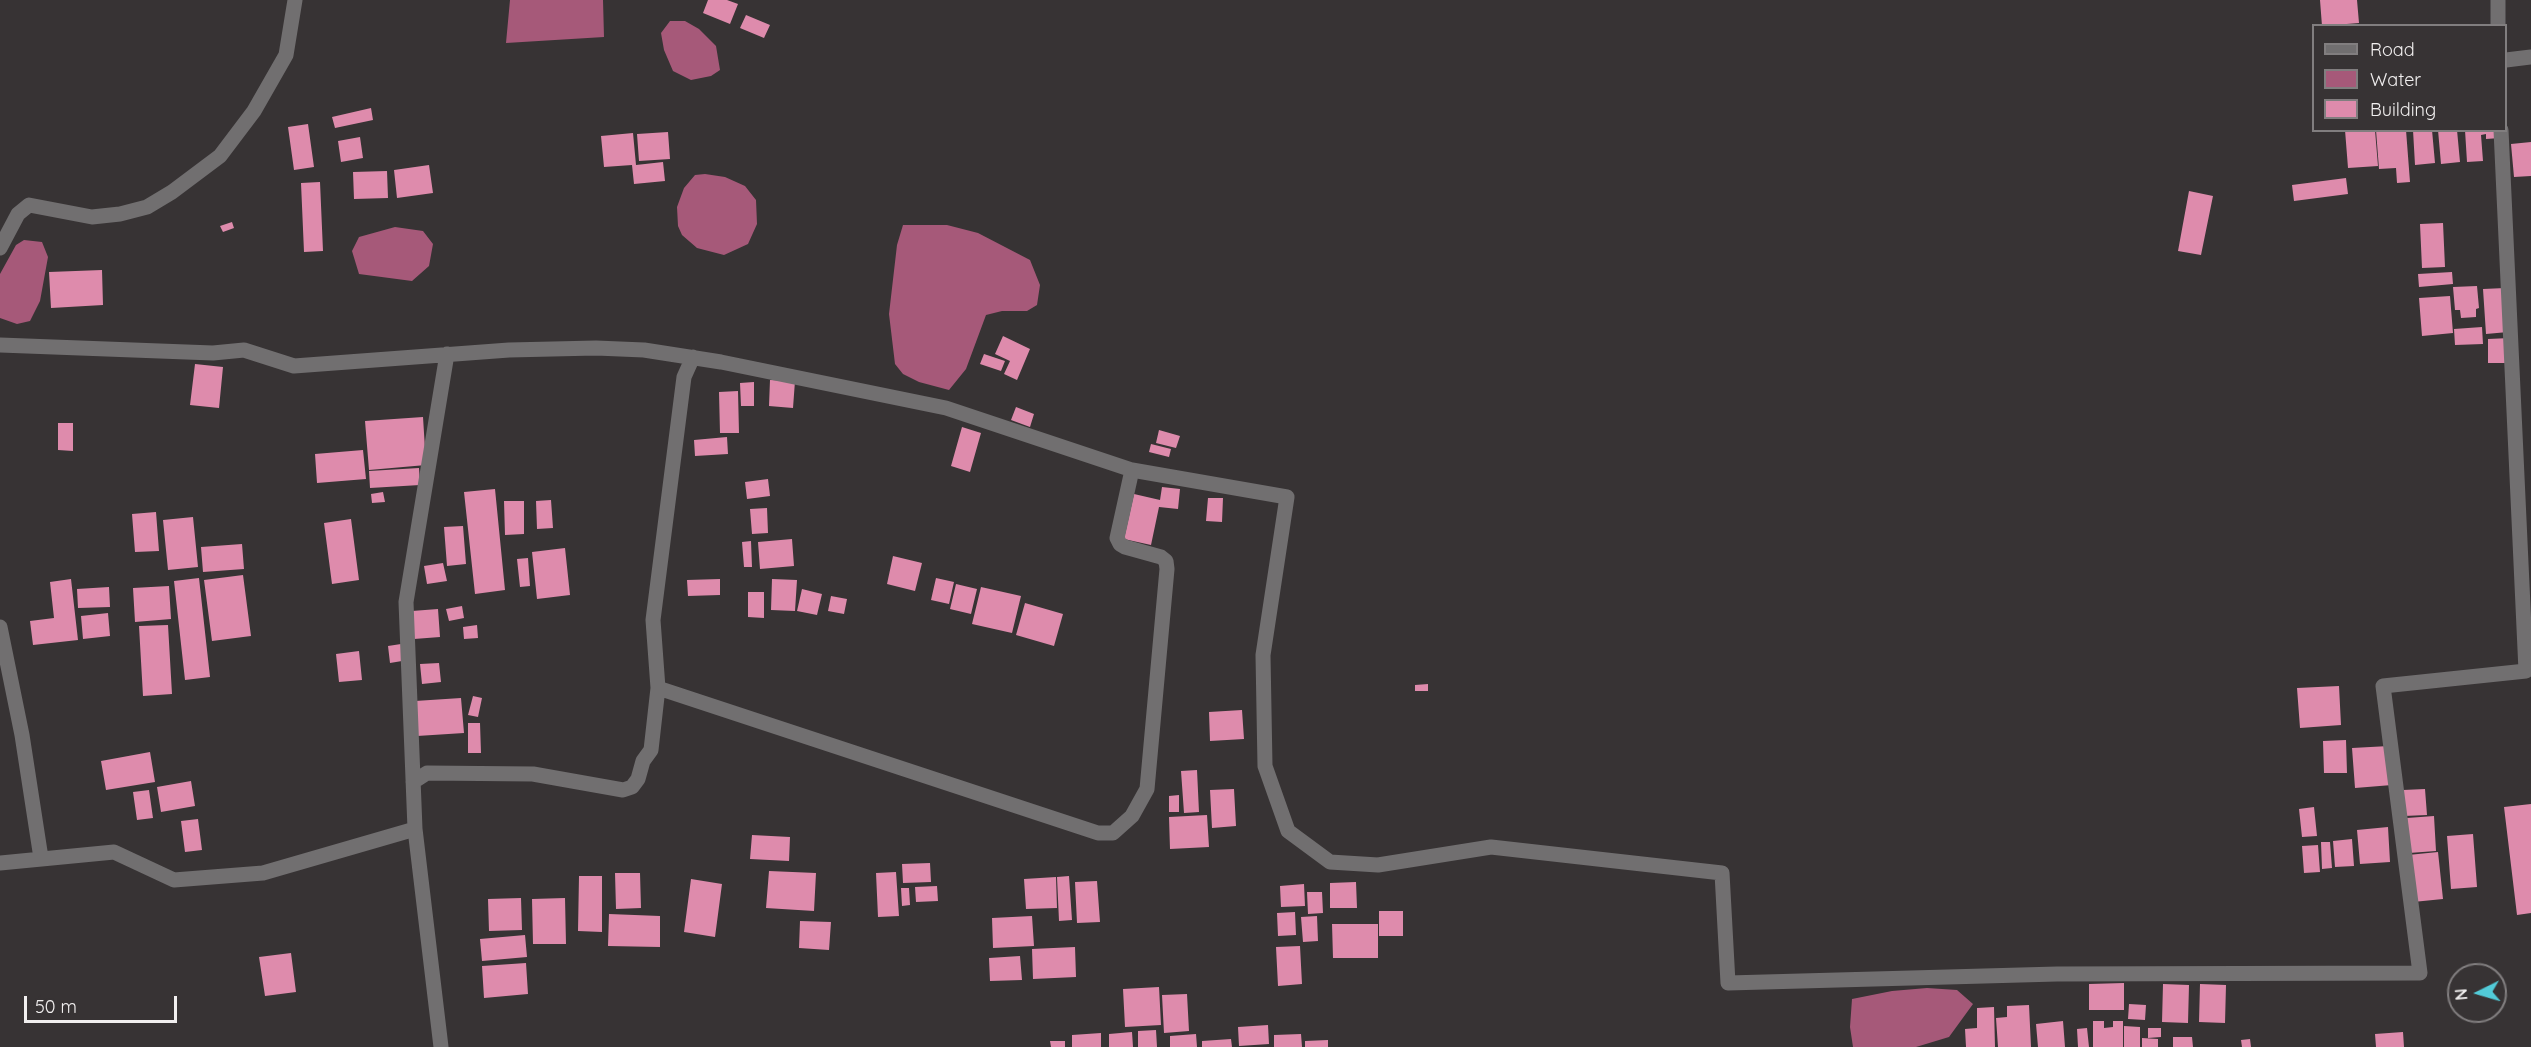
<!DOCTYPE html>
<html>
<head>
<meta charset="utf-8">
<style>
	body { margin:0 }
	#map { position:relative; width:2531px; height:1047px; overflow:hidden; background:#373334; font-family:Quicksand,sans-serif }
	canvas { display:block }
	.legend { position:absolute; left:2312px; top:24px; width:195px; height:108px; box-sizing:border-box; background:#373334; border:2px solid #817e7f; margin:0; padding:8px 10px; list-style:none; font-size:18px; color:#f1efef }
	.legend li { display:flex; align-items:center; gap:12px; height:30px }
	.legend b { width:30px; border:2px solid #817e7f }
	.north { position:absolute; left:2447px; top:963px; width:60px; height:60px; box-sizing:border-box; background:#373334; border:2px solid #817e7f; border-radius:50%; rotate:265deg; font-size:16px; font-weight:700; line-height:24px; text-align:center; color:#f1efef }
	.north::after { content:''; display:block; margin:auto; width:21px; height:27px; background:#52cbd8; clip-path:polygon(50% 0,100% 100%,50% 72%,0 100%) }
	.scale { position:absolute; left:24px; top:996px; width:153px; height:27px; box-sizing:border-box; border:3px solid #f1efef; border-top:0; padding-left:8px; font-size:18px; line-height:21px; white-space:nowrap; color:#f1efef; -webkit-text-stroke:4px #373334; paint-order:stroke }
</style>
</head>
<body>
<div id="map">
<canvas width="2531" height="1047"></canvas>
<ul class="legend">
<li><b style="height:8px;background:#716f70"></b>Road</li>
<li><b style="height:16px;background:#a65979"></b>Water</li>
<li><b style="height:16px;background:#de8bac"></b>Building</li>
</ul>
<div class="north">N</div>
<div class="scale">50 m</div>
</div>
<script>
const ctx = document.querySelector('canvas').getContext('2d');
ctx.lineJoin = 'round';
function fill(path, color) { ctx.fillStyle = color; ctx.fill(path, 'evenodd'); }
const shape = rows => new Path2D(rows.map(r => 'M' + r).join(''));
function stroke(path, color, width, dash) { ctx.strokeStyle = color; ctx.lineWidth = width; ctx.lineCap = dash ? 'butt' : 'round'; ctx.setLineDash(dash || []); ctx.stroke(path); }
fill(shape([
	[510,0,603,0,604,37,506,43],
	[670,21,685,21,699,29,716,46,720,70,711,76,691,80,673,71,664,50,661,33],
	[705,174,725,177,745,186,756,200,757,224,748,244,724,255,697,248,682,235,678,226,677,207,684,188,695,175],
	[903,225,947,225,978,233,1030,260,1040,285,1037,305,1027,311,1002,311,986,315,966,369,949,390,919,382,903,374,895,364,889,314,897,245],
	[395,227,423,231,433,244,429,266,412,281,359,274,352,251,359,237],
	[24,240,42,242,48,257,40,301,30,321,17,324,0,318,0,274,16,245],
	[1927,988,1957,990,1973,1004,1949,1037,1916,1047,1853,1047,1850,1027,1852,999,1892,991]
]), '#a65979');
fill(shape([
	[708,0,727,0,738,4,730,24,703,13],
	[2320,0,2357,0,2359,23,2322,26],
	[746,15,770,25,764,38,740,28],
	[371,108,373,120,335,128,332,117],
	[308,124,314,167,294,170,288,127],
	[2345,130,2375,130,2378,166,2348,168],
	[2376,130,2406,130,2410,182,2397,183,2396,168,2379,169],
	[2413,130,2432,130,2435,163,2415,165],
	[2438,130,2457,130,2460,162,2441,164],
	[2465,130,2499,130,2500,138,2486,139,2486,134,2481,135,2483,161,2467,162],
	[668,132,670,159,639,161,637,134],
	[633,133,636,165,663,162,665,181,634,184,632,165,604,167,601,136],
	[360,137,363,158,341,162,338,141],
	[2531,142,2531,176,2514,177,2511,144],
	[429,165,433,193,397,198,394,170],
	[387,171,388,198,354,199,353,172],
	[2346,178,2348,194,2294,201,2292,185],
	[320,182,323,251,304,252,301,183],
	[2189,191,2213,196,2201,255,2178,251],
	[232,222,234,228,223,232,220,226],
	[2443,223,2445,267,2422,268,2420,224],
	[102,270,103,305,51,308,49,272],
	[2452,272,2453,284,2419,287,2418,274],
	[2477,286,2479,308,2476,309,2476,317,2461,318,2460,310,2455,310,2453,287],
	[2505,288,2508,332,2486,334,2483,289],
	[2450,296,2453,333,2422,336,2419,298],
	[2482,327,2483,344,2455,345,2454,329],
	[1003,336,1030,349,1017,380,1004,374,1010,361,995,354],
	[2510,338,2511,363,2488,363,2488,339],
	[984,354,1005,361,1001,371,980,364],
	[195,364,223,367,219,408,190,405],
	[770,380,795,381,793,408,769,406],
	[754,382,754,406,741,406,740,383],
	[738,391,739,433,720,433,719,392],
	[1016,407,1034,414,1030,427,1011,420],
	[423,417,426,465,369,470,365,421],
	[58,423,73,423,73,451,58,450],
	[962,427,981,433,970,472,951,466],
	[1159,430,1180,436,1176,448,1156,443],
	[727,437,728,454,695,456,694,440],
	[1151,444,1171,449,1169,457,1149,452],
	[363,450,366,479,317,483,315,454],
	[419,468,420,485,370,488,369,471],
	[768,479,770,496,747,499,745,482],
	[1162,487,1180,489,1178,509,1159,507,1151,545,1124,539,1134,494,1160,500],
	[495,489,505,590,475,594,464,492],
	[383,492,385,502,372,503,371,494],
	[1208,498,1223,498,1222,522,1206,521],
	[551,500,553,528,537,529,536,501],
	[504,501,524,501,524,534,505,535],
	[767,508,768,533,752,534,750,509],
	[156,512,159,551,135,552,132,514],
	[193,517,198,567,168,570,163,520],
	[351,519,359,580,332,584,324,523],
	[463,526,466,564,447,566,444,527],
	[792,539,794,566,760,569,758,542],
	[751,541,752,567,744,567,742,542],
	[242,544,244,569,203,572,201,547],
	[565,548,570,595,537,599,532,552],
	[893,556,922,563,915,591,887,584],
	[528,558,530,586,520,587,517,559],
	[443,563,447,581,427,584,424,566],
	[243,575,251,636,212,641,204,580],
	[199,578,210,677,185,680,174,581],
	[936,578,954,582,949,604,931,600],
	[71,579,78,640,33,645,30,621,54,618,50,582],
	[720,579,720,595,688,596,687,580],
	[772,579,797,580,795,611,771,610],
	[956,584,977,589,971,614,950,609],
	[169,586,171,619,135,622,133,588],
	[109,587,110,607,78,608,77,589],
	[981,587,1021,596,1012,633,972,624],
	[802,589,822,594,817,615,797,611],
	[748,592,764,592,764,618,748,617],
	[831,596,847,599,844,614,828,611],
	[1025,603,1063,614,1054,646,1016,635],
	[462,606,464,618,449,621,446,609],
	[438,609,440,637,414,639,412,611],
	[108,613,110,636,83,639,81,616],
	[168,625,172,694,143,696,139,626],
	[477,625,478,638,464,639,463,627],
	[401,644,402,661,390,663,388,646],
	[359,651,362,680,339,682,336,654],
	[439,663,441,682,422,684,420,664],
	[1428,684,1428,691,1415,691,1415,685],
	[2339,686,2341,725,2300,728,2297,688],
	[473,696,482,698,478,717,468,715],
	[461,698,464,733,417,736,415,701],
	[1242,710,1244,739,1210,741,1209,712],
	[468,723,480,723,481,753,468,753],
	[2346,740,2347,773,2324,773,2323,741],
	[2389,746,2392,785,2355,788,2352,748],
	[150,752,155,782,106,790,101,761],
	[1197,770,1199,812,1184,813,1181,771],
	[191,781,195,806,161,812,157,787],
	[1234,789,1236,826,1212,828,1210,790],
	[2425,789,2427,815,2404,816,2403,790],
	[149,790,153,818,137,820,133,792],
	[1179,795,1179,812,1169,812,1169,796],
	[2531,804,2531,913,2517,915,2504,807],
	[2314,807,2317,836,2302,837,2299,809],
	[1207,815,1209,847,1170,849,1169,817],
	[2434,816,2436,851,2409,853,2407,818],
	[198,819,202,850,185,852,181,821],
	[2388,827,2390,862,2360,864,2357,830],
	[2473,834,2477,887,2451,889,2447,836],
	[752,835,790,837,789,861,750,859],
	[2352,839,2354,866,2335,867,2333,841],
	[2321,842,2330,842,2332,868,2322,869],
	[2318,845,2320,872,2304,873,2302,846],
	[2438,852,2443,899,2413,902,2408,855],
	[930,863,931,882,903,883,902,864],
	[769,871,816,873,814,911,766,908],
	[896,872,899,916,878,917,876,873],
	[615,873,640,873,641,908,616,909],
	[579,876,602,876,602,932,578,931],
	[1069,876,1072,920,1059,921,1057,877],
	[1056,877,1057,908,1026,909,1024,879],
	[691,879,722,884,715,937,684,932],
	[1097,881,1100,922,1077,923,1075,882],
	[1356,882,1357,908,1330,908,1330,883],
	[1304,884,1305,906,1281,907,1280,886],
	[937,886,938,901,916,902,915,887],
	[901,888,909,888,910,905,902,906],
	[1307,892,1322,892,1323,913,1308,914],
	[521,898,522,930,489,931,488,899],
	[565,898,566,944,533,944,532,899],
	[1379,911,1403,911,1403,936,1379,936],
	[1295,912,1296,935,1278,936,1277,913],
	[609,914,660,916,660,947,608,946],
	[1032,916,1034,946,993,948,992,918],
	[1317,916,1318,941,1303,942,1301,917],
	[800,921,831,922,829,950,799,948],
	[1332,924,1378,924,1378,958,1333,958],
	[525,935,527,957,482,961,480,939],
	[1300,946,1302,984,1278,986,1276,947],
	[1075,947,1076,977,1033,979,1032,949],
	[291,953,296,992,265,996,259,957],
	[1020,956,1022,980,990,981,989,958],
	[526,963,528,994,484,998,482,966],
	[2124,983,2124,1010,2089,1010,2089,984],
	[2163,984,2189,985,2188,1023,2162,1022],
	[2200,984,2226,985,2225,1023,2199,1022],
	[1159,987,1161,1025,1125,1027,1123,989],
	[1187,994,1189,1031,1164,1033,1162,995],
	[2129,1004,2146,1005,2145,1020,2128,1019],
	[2029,1005,2031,1047,1998,1047,1996,1018,2007,1017,2007,1006],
	[1994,1007,1995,1047,1966,1047,1965,1029,1977,1028,1977,1008],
	[2063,1021,2065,1047,2038,1047,2036,1024],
	[2093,1021,2104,1021,2104,1028,2113,1027,2113,1021,2123,1021,2123,1047,2093,1047],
	[1268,1025,1269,1044,1239,1046,1238,1027],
	[2124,1026,2140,1027,2140,1047,2124,1047],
	[2087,1028,2089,1047,2078,1047,2077,1029],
	[2148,1028,2161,1028,2161,1037,2148,1038],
	[1156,1030,1157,1047,1138,1047,1138,1031],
	[1132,1032,1133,1047,1109,1047,1109,1034],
	[2403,1032,2404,1047,2376,1047,2375,1034],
	[1101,1033,1101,1047,1072,1047,1072,1035],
	[1196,1034,1197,1047,1170,1047,1170,1036],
	[1301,1034,1302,1047,1274,1047,1274,1035],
	[2173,1037,2192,1037,2193,1047,2173,1047],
	[2142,1038,2158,1039,2158,1047,2142,1047],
	[1231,1039,1232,1047,1202,1047,1202,1041],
	[2250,1039,2251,1047,2242,1047,2241,1040],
	[1328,1040,1328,1047,1305,1047,1305,1041],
	[1050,1041,1065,1041,1065,1047,1051,1047]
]), '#de8bac');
stroke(shape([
	[2498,26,2498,0],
	[2506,60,2531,57],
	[0,248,18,214,29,205,92,217,120,214,147,207,172,192,220,156,254,111,286,55,295,0],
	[0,345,213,353,244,350,294,366,509,350,596,348,644,350,721,362,946,408,1132,470,1287,497,1263,655,1265,766,1288,831,1330,862,1378,865,1491,847,1722,873,1728,983,2057,974,2420,973,2383,686,2526,671,2501,130],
	[0,627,22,735,41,858],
	[658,688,1098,833,1113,833,1132,816,1147,789,1167,569,1166,561,1161,557,1125,547,1120,544,1117,538,1132,470],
	[413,782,427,773,533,774,623,790,632,787,638,779,643,761,651,750,658,688,653,620,684,377,693,357],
	[0,863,114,852,174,880,263,873,415,829],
	[441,1047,415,829,406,602,447,354]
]), '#716f70', 15);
</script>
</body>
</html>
